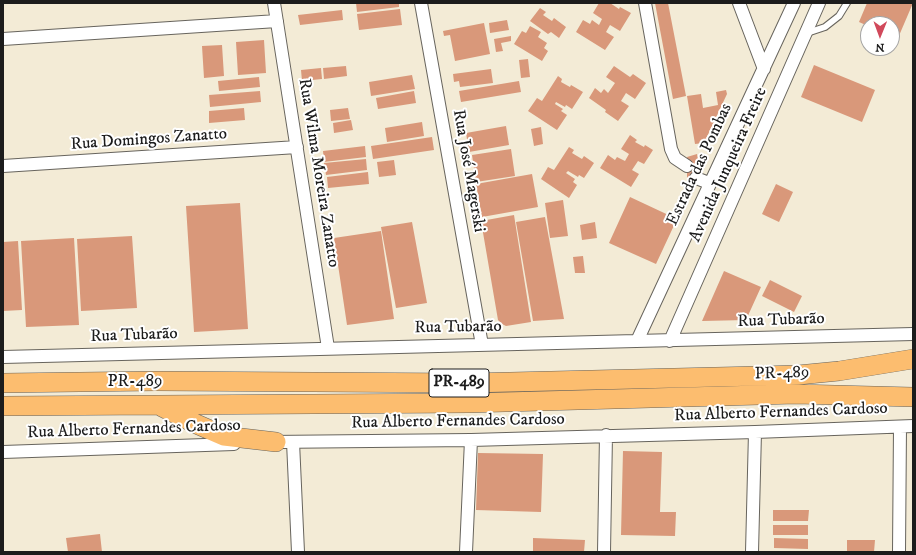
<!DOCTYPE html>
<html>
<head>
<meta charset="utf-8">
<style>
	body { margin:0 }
	#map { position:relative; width:916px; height:555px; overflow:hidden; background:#f3ebd6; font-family:"IM FELL DW Pica",serif }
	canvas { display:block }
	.frame { position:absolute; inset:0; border:4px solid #1c1c1c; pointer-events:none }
	.north { position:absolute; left:860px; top:16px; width:40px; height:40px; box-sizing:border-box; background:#fff; border:1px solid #a4a4a4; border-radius:50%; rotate:181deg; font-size:11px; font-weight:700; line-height:16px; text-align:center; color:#1c1c1c }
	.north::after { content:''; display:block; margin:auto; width:14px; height:18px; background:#d1495b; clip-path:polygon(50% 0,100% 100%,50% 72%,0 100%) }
</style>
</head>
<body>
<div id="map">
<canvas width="916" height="555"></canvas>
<div class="frame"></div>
<div class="north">N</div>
</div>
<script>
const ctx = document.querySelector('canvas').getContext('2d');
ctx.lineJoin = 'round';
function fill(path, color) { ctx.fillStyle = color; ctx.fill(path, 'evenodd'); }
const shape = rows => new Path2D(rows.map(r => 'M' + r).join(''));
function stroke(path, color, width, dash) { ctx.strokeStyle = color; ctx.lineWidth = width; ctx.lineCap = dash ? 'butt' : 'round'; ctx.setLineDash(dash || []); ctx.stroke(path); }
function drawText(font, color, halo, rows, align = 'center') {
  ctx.font = font + ' "IM FELL DW Pica",serif'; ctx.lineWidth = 4; ctx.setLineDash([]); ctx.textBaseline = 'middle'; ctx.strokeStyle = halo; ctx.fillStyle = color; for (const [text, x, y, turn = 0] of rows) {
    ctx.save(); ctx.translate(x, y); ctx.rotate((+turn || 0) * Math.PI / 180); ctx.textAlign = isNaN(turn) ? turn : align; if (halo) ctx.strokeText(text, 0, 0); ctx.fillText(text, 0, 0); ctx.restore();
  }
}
fill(shape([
	[356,3,399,3,399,7,357,12],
	[599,3,610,3,619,9,620,7,631,13,620,31,610,25,606,32,614,37,605,50,576,32,583,20,590,24,592,20,599,25,602,19,593,13],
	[655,3,668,3,686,96,673,99],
	[867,3,913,3,898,38,892,36,892,24,868,24,868,26,859,22],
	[540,8,546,12,543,15,552,21,554,18,566,27,559,38,551,32,548,34,530,21],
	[400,9,402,25,359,30,357,14],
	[342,10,343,20,300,25,298,15],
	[507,20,509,30,490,33,489,23],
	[484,23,490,54,455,61,450,35,444,36,443,31],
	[530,26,541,32,538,37,547,43,544,48,548,51,542,61,514,44,522,31,526,33],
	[511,36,511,41,501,43,503,51,496,52,494,39],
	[264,40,266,73,238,75,236,42],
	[222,45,224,76,204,78,202,46],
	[528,59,530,77,521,78,519,60],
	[814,65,875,90,862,122,801,97],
	[346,66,347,76,324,79,323,68],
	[614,66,630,77,633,74,646,83,635,99,626,93,621,101,629,106,618,121,605,112,606,110,589,98,595,88,601,93,604,89,608,93,615,83,606,77],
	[321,68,322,79,302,81,301,70],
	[491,69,493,83,460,87,459,81,454,82,453,74],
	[412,75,415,89,371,96,369,82],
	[558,76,562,79,561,82,570,87,571,85,583,92,572,109,566,105,565,107,556,102,555,104,563,109,561,111,567,115,557,130,528,111,537,98,542,101],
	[259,77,260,87,219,91,218,81],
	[519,81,521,92,461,102,459,91],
	[726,90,727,94,704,143,695,144,687,96,701,94,703,108,718,105,716,92],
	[260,91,261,102,210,107,209,95],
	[414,91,416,103,378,109,376,98],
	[244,108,245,120,209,123,209,111],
	[348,108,350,119,331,121,330,110],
	[351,120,353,130,334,133,333,123],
	[422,122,424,136,387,142,385,128],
	[506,126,509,145,469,152,466,133],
	[541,127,543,144,534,146,531,129],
	[630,135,637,140,635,142,644,147,645,145,653,150,644,164,638,161,632,170,639,174,631,187,600,168,608,155,615,160,617,157,625,161,629,154,621,149],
	[432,137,434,150,373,159,371,146],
	[365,146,366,157,324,162,323,151],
	[569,147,574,150,572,153,582,159,584,156,594,163,584,178,579,175,578,177,568,171,566,173,575,179,573,182,577,185,569,198,541,179,548,167,554,170],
	[511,149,515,176,476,182,472,155],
	[697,154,700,170,693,184,687,181,687,166,691,173,687,157],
	[366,159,367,170,326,175,324,163],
	[394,160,396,175,379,177,377,162],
	[368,172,369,184,328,188,327,177],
	[532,174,538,207,482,217,476,184],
	[776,184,793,192,779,222,762,214],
	[630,197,677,219,656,264,609,243],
	[563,200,568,236,550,238,545,203],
	[478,202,480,217,473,218,471,204],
	[240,203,248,329,194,332,186,206],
	[514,215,531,322,506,326,502,324,498,320,481,221],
	[545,217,564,319,533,321,516,222],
	[412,222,427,303,396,308,381,227],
	[595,222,597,238,582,240,580,225],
	[381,231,394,319,347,325,334,238],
	[132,236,137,308,81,311,77,239],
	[74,238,79,325,26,327,21,241],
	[18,241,22,310,3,311,3,242],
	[583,256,585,273,575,273,573,257],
	[724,271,761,287,746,320,702,321],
	[770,280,802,296,794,312,762,296],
	[623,451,662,452,660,512,676,512,675,536,621,535],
	[478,453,543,454,541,512,476,510],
	[773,510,809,510,808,521,773,521],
	[773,525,808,525,808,535,773,535],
	[100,534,102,552,68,552,66,538],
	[533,538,585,540,584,552,533,552],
	[774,538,808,539,808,549,774,548],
	[847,540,875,540,874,552,847,552]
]), '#d9987a');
const lane = shape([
	[807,33,825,27,839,16,847,3]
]);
const street = shape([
	[274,3,328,348],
	[421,3,482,345],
	[645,3,671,149,675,158,687,166],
	[739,3,764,69],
	[3,39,277,21],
	[3,166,297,147],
	[696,178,709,183],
	[637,341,794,3],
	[670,341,819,3],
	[3,357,913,334],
	[270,442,471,440,755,432,913,426],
	[293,442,298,552],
	[3,452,234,444],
	[466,552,471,440],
	[604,552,606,435],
	[752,552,755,432],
	[899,552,900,427]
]);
const primary = shape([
	[3,383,156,381,469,383,798,375,839,371,913,359],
	[3,406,469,403,796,394,913,397],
	[162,407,194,423,224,436,276,442]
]);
stroke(lane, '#67645d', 8);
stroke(street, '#67645d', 14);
stroke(primary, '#67645d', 20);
stroke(lane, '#fff', 6);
stroke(street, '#fff', 12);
stroke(primary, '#fcbd6f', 19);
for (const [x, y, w] of [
	[459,383,60]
]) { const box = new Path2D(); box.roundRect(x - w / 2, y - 14, w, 28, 3); ctx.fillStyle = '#fff'; ctx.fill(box); stroke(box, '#1c1c1c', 1); }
drawText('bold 16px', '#1c1c1c', null, [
	["PR-489",459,383]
]);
drawText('17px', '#1c1c1c', '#fff', [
	["Rua Domingos Zanatto",149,140,-4],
	["Estrada das Pombas",700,165,-65],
	["Avenida Junqueira Freire",729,165,-66],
	["Rua José Magerski",468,171,80],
	["Rua Wilma Moreira Zanatto",318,173,81],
	["Rua Tubarão",781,321,-2],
	["Rua Tubarão",458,328,-1],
	["Rua Tubarão",134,336,-2],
	["PR-489",782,374,-2],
	["PR-489",135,382],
	["Rua Alberto Fernandes Cardoso",781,413,-2],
	["Rua Alberto Fernandes Cardoso",458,422,-1],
	["Rua Alberto Fernandes Cardoso",134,430,-2]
]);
</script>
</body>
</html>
